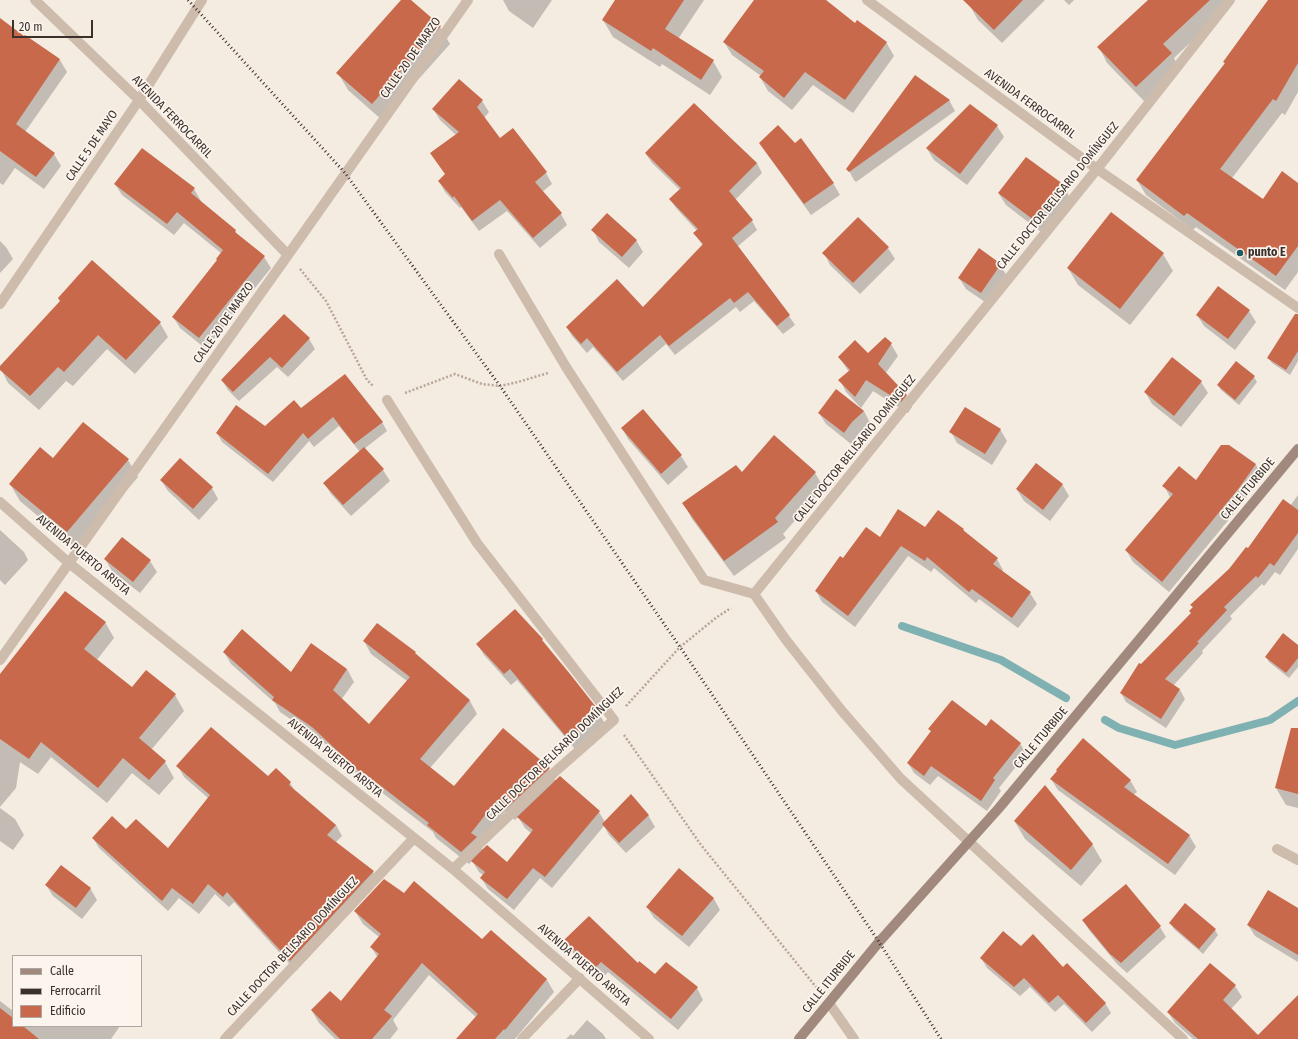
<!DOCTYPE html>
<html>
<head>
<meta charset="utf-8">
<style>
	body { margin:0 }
	#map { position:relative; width:1298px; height:1039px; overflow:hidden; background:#f4ebe1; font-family:"Fira Sans Condensed",sans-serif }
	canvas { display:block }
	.legend { position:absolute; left:12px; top:955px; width:130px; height:72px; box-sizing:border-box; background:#fbf5ee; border:1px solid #aea6a0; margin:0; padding:5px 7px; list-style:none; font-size:12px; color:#3b302b }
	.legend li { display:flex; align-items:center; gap:8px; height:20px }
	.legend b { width:20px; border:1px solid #aea6a0 }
	.scale { position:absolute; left:12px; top:20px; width:81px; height:18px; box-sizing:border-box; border:2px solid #3b302b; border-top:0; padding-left:5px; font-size:12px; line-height:14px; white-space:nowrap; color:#3b302b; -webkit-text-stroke:3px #fbf5ee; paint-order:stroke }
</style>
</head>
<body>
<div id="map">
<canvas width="1298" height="1039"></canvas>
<ul class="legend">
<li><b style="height:5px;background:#a18a7d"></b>Calle</li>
<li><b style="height:5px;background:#3b302b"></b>Ferrocarril</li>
<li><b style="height:11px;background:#c8694b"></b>Edificio</li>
</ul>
<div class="scale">20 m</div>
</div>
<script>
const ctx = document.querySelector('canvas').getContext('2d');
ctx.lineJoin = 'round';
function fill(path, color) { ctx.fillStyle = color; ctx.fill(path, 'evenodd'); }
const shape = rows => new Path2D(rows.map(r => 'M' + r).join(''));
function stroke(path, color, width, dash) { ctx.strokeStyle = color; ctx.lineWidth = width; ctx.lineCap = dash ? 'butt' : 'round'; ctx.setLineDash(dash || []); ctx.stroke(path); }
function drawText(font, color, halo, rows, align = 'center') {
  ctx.font = font + ' "Fira Sans Condensed",sans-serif'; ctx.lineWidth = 3.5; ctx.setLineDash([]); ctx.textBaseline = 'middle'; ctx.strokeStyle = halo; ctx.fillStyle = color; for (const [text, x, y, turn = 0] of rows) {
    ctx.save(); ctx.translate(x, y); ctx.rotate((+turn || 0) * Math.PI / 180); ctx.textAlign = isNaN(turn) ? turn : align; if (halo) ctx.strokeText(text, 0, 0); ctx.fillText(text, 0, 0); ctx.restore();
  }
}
fill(shape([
	[402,0,409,0,440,27,450,44,382,120,348,90,338,73],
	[503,0,552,0,533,28,509,11],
	[617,0,704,0,678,39,713,61,722,77,710,95,662,64,660,67,613,37,603,20],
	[756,0,825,0,855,24,886,42,894,56,853,113,813,85,792,110,768,91,760,77,761,76,732,55,724,42],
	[975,0,1045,0,1002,43,978,20,970,6],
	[1064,0,1074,0,1069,5],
	[1149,0,1235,0,1174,58,1180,69,1145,102,1107,63,1099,47],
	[1270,0,1298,0,1298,92,1285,115,1282,113,1232,178,1263,200,1298,184,1298,272,1285,290,1196,227,1193,230,1146,195,1137,180,1225,64,1224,62],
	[0,19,24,38,25,36,60,60,67,72,25,132,54,154,61,166,44,189,15,168,3,185,0,183],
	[459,81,482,101,489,112,484,118,500,139,513,130,546,173,552,184,542,192,561,214,567,225,540,248,507,211,479,231,461,207,460,208,445,192,439,181,446,175,431,153,456,135,440,120,433,109],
	[949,100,955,111,856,182,854,180,848,169],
	[694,104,757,163,762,173,735,200,752,221,757,230,737,247,789,316,795,325,783,334,754,301,740,312,736,307,675,355,666,344,623,381,593,347,587,353,572,336,567,327,643,308,703,246,694,233,697,231,676,208,670,199,680,190,652,163,646,154],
	[997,126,1004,137,967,185,934,160,927,149],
	[760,143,833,183,840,195,811,215,767,154],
	[142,149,194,189,201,201,200,202,235,231,238,236,264,257,271,268,206,349,180,328,173,317,218,260,221,253,184,223,174,235,122,195,115,184],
	[1062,184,1069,196,1041,232,1006,205,999,194],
	[593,230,636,240,643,252,629,268,599,242],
	[0,241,6,247,13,259,0,273],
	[888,248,895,259,860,294,830,265,824,253],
	[1163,254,1173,271,1130,325,1078,285,1068,268],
	[1000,265,1007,276,988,304,966,289,959,278],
	[61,302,160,323,168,337,135,374,107,349,73,386,66,381,39,410,8,383,0,367],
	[1249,311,1256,322,1235,350,1204,326,1197,315],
	[284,315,309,339,315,349,288,377,277,367,239,401,228,390,222,380],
	[1298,337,1298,361,1290,375,1272,363,1268,358],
	[885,339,891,344,898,356,885,374,906,395,912,407,908,413,873,391,861,408,846,392,840,380,849,372,839,357,868,355],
	[1254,377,1257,382,1239,405,1221,390,1218,385],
	[1201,382,1208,393,1181,427,1152,404,1145,392],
	[837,390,864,411,870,423,859,433,851,444,826,424,819,413],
	[300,409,382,422,387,431,364,449,383,470,390,481,351,516,331,494,324,483,360,452,339,426,314,447,309,441,273,482,222,442,217,433,265,427],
	[643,410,681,456,688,467,668,485,628,439,622,428],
	[1000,429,1007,441,992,465,957,443,951,432],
	[1229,446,1256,465,1262,476,1245,500,1169,592,1133,562,1126,550,1170,497,1164,486,1196,481],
	[53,459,128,460,138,477,77,549,20,501,10,484],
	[815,473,824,488,783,534,786,538,734,576,692,519,684,504,742,474],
	[161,480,212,488,218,499,199,520,168,491],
	[1062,484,1069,496,1050,521,1024,501,1017,490],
	[1298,495,1298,549,1280,575,1275,572,1264,586,1262,584,1230,616,1232,619,1202,651,1203,653,1173,686,1180,690,1185,699,1166,728,1126,702,1121,693,1142,666,1192,613,1193,609,1192,605,1229,569,1290,506],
	[925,528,963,530,965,532,997,559,1003,570,1002,571,1030,593,1037,604,1018,628,979,599,976,603,934,568,931,572,908,556,855,627,822,602,816,591,843,560,880,539],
	[0,530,24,552,28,560,5,585,0,580],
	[105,559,150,561,157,572,140,593,112,571],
	[515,610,542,640,547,649,599,713,605,724,575,749,517,680,511,685,484,655,477,644],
	[105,622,114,638,96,661,132,688,175,695,184,711,151,750,165,762,174,778,159,795,132,773,107,803,51,757,38,774,20,762,16,788,0,807,0,676],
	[377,624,415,653,417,657,470,701,477,714,430,768,454,787,549,769,556,781,599,812,605,822,648,815,655,827,626,853,609,835,604,826,552,888,540,878,514,910,488,889,481,878,483,875,479,872,472,861,469,864,436,838,433,832,371,784,370,786,320,739,280,712,275,703,231,664,224,652,291,674,347,669,354,682,341,700,369,726,407,681,371,654,364,641],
	[505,812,515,820,518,817,525,828,532,834,507,863,483,850,479,843],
	[1298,646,1298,667,1289,678,1269,662,1266,657],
	[986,727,1020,743,1026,754,999,788,1001,791,987,811,938,776,930,785,914,773,908,763,932,732,930,729],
	[1298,763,1298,808,1286,805,1276,788],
	[178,766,268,778,276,769,290,783,295,791,336,825,342,836,335,843,373,872,379,882,296,971,234,902,229,907,215,894,199,914,179,898,168,911,99,848,93,838,126,831,168,850,208,798,184,777],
	[1051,779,1130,780,1137,792,1133,795,1189,835,1196,847,1175,875,1058,790],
	[0,808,15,819,24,835,13,850,0,841],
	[1015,822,1092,844,1102,861,1081,886,1025,839],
	[679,870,714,899,720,910,689,947,654,918,647,907],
	[46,885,90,888,97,900,82,919,53,896],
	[1126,885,1160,927,1166,937,1127,973,1117,964,1089,930,1083,920],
	[404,895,482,941,491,931,547,980,554,992,515,1039,463,1039,477,1018,429,975,393,1020,398,1029,390,1039,335,1039,319,1023,312,1011,341,1003,378,958,371,947,379,937,363,924,355,911],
	[1298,909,1298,962,1255,936,1248,925],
	[1171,924,1215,930,1218,935,1203,954,1174,929],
	[565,940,638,965,655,976,697,988,703,1000,678,1030,608,972,601,980,572,952],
	[1021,947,1063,968,1105,1003,1111,1013,1092,1032,1064,1004,1055,1012,1030,987,1020,996,987,968,981,958],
	[1235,986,1242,997,1231,1009,1258,1036,1298,1013,1298,1039,1193,1039,1175,1023,1168,1012],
	[0,1001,13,1011,13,1026,120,1026,111,1039,0,1039],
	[587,1020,603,1034,606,1039,566,1039,571,1034,573,1036]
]), '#0003');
stroke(shape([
	[902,626,1001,660,1066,698],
	[1105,720,1119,728,1175,745,1270,720,1298,701]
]), '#7fb0b2', 8);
fill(shape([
	[401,0,411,0,441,26,372,104,336,73],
	[615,0,684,0,665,29,714,60,701,80,653,48,651,51,602,20],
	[754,0,826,0,855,23,857,20,887,42,845,100,805,72,784,98,759,77,764,71,723,42],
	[963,0,1023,0,994,30],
	[1148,0,1210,0,1163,44,1172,53,1136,87,1097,47],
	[1268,0,1298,0,1298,63,1276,101,1273,99,1220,169,1263,199,1282,171,1298,183,1298,246,1276,276,1187,213,1184,216,1136,180,1225,63,1223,62],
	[0,18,24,36,25,35,60,59,16,124,55,153,36,177,0,151],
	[915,75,950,100,849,172,846,169],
	[459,79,483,100,477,107,500,138,513,128,547,172,535,182,562,213,533,238,500,200,472,221,454,196,453,198,438,181,445,174,430,153,459,132,432,109],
	[694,103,757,163,729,191,753,220,732,238,790,315,777,326,748,292,734,303,730,298,669,346,660,335,617,372,587,338,581,344,566,327,617,279,643,307,703,244,693,233,698,229,669,199,681,188,645,153],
	[970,104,998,125,960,174,926,148],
	[778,125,795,143,801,138,834,183,804,204,759,143],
	[142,148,195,188,191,193,236,230,235,232,265,256,199,338,172,317,217,260,216,259,223,250,177,212,167,224,114,184],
	[1026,157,1063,184,1035,221,998,193],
	[1111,212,1164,253,1120,309,1067,268],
	[607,213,637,240,622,257,591,230],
	[858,217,889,247,853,283,822,253],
	[979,248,1001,264,981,293,958,278],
	[92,260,161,322,126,360,98,335,64,372,58,367,30,396,0,370,0,366,60,301,58,298],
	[1218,286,1250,310,1228,339,1196,315],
	[284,314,310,338,282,368,270,357,233,392,221,380],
	[1295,314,1298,314,1298,351,1286,370,1267,358],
	[885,337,892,343,878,364,907,395,901,402,866,380,855,397,838,380,850,370,838,357,855,340,868,353],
	[1172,357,1202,381,1174,416,1144,392],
	[1236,361,1255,376,1235,400,1217,385],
	[345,374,383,422,354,444,333,417,308,439,303,433,268,474,216,433,236,405,265,426,294,400,301,408],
	[836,389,864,411,852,422,844,433,818,413],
	[965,407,1001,429,985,454,949,432],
	[643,409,682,455,661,474,621,428],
	[83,422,129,459,67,532,9,484,40,447,53,458],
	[774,435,816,472,775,518,778,522,724,561,682,503,736,465,742,472],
	[1221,445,1229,445,1256,464,1239,488,1162,582,1125,550,1173,494,1162,486,1179,466,1196,480],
	[364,447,384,469,343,505,323,483],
	[180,458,213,487,193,509,160,480],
	[1036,463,1063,484,1043,510,1016,489],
	[1283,499,1298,510,1298,533,1274,566,1270,563,1258,578,1256,576,1224,607,1227,610,1197,642,1199,643,1165,679,1180,689,1161,719,1120,693,1139,663,1141,664,1191,613,1189,611,1193,607,1190,605,1229,569,1246,547,1248,548],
	[898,509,925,527,938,510,964,529,963,530,998,558,993,564,1031,592,1012,618,972,589,969,592,927,557,925,561,901,546,848,616,815,591,840,556,843,558,866,527,880,537],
	[122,537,151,560,133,582,104,559],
	[65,591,106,622,84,649,132,687,146,670,176,694,139,738,166,761,149,780,123,758,98,788,41,742,29,759,0,739,0,674],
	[515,609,543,639,542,640,570,674,600,712,568,739,510,669,504,674,476,644],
	[377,623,416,652,415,653,470,700,420,759,454,786,503,728,550,768,507,808,497,800,471,833,477,837,461,852,427,825,429,823,364,773,362,774,312,727,272,700,274,697,223,652,242,629,291,672,311,643,347,669,333,690,369,724,410,677,363,641],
	[1283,633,1298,645,1298,658,1286,673,1265,657],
	[952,700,986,726,991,719,1021,743,993,778,995,780,981,801,931,766,924,776,907,763,931,731,928,729],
	[211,727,268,776,276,768,291,782,289,785,336,825,327,835,374,871,290,961,227,892,223,897,208,884,193,904,172,888,162,901,92,838,112,816,126,829,136,819,168,848,210,795,176,766],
	[1291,728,1298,728,1298,794,1275,788],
	[1083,738,1131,780,1124,787,1190,835,1168,864,1050,779,1057,771,1056,770],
	[560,776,600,811,545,877,533,868,507,899,480,878,485,872,471,861,487,845,507,862,533,830,517,817],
	[1045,785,1093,844,1071,870,1014,821],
	[631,794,649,815,619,843,602,824],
	[61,865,91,888,76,908,45,885],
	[679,868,714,898,682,936,646,907],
	[384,879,404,893,414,881,482,939,491,930,547,979,505,1030,504,1029,495,1039,456,1039,478,1014,422,963,384,1010,392,1016,372,1039,340,1039,311,1010,330,991,341,1001,379,954,370,947,381,934,354,911],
	[1126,884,1161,926,1121,963,1110,954,1082,920],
	[1268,890,1298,908,1298,955,1247,925],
	[1185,903,1216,929,1199,949,1169,923],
	[589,916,638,963,639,961,655,974,666,962,698,987,671,1019,601,962,594,969,564,940],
	[1003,931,1021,946,1033,934,1063,967,1067,963,1106,1003,1086,1023,1058,995,1049,1003,1024,978,1014,987,980,958],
	[1210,963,1236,985,1223,1000,1258,1035,1298,995,1298,1039,1198,1039,1167,1012],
	[0,1008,13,1018,13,1026,23,1026,39,1039,0,1039]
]), '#c8694b');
stroke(shape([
	[300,269,326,301,367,380,373,386],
	[405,393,455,374,482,384,500,386,518,382,548,373],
	[626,706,680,647,717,617,731,608],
	[624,735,701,845,816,987]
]), '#b9a596', 2.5, [2, 2]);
stroke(shape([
	[35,0,139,100,288,255],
	[867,0,1097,169,1298,308],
	[499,254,566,367,704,580,754,594,786,640,842,711,901,779,1183,1039],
	[0,304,139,100,202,0],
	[387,400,477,543,614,720,557,770,453,869],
	[0,502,69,563,453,869,649,1039],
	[754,594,1097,169,1230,0],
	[0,660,288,255,468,0],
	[1277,849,1298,860],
	[829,1003,854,1039],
	[225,1039,414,838],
	[522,1039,580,978]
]), '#cdbbac', 10);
stroke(shape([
	[799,1039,879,942,999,808,1298,449]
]), '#a18a7d', 10);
stroke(shape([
	[188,0,345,173,500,386,680,647,879,942,941,1039]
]), '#3b302b', 3, [1, 3]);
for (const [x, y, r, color] of [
	[1240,253,4,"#1f5a5e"]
]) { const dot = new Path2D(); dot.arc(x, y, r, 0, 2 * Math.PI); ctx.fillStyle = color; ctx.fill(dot); stroke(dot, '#fbf5ee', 1.5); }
drawText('12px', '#3b302b', '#fbf5ee', [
	["CALLE 20 DE MARZO",411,58,-55],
	["AVENIDA FERROCARRIL",1030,104,36],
	["AVENIDA FERROCARRIL",172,117,46],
	["CALLE 5 DE MAYO",92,146,-56],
	["CALLE DOCTOR BELISARIO DOMÍNGUEZ",1058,196,-51],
	["CALLE 20 DE MARZO",224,323,-55],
	["CALLE DOCTOR BELISARIO DOMÍNGUEZ",855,449,-51],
	["CALLE ITURBIDE",1248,489,-50],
	["AVENIDA PUERTO ARISTA",83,555,40],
	["CALLE ITURBIDE",1041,738,-50],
	["CALLE DOCTOR BELISARIO DOMÍNGUEZ",555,754,-44],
	["AVENIDA PUERTO ARISTA",335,758,39],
	["CALLE DOCTOR BELISARIO DOMÍNGUEZ",293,947,-47],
	["AVENIDA PUERTO ARISTA",584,965,41],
	["CALLE ITURBIDE",829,982,-51]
]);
drawText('bold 12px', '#3b302b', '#fbf5ee', [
	["punto E",1248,253]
], 'left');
</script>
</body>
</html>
